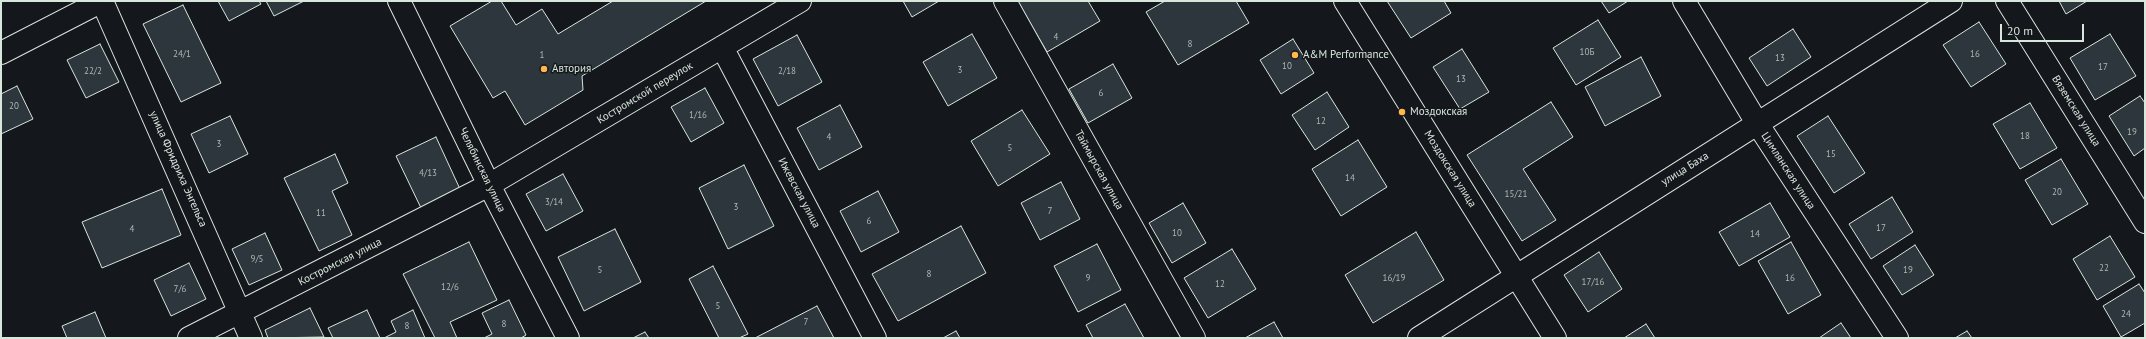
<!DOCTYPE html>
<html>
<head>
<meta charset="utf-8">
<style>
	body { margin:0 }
	#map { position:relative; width:2146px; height:339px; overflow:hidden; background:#14181c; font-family:"PT Sans",sans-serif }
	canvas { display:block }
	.frame { position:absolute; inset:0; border:2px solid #d8e6dc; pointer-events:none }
	.scale { position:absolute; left:2000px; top:24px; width:84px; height:18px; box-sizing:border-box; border:2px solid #d8e6dc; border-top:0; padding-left:5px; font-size:12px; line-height:14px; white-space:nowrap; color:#d8e6dc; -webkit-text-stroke:3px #14181c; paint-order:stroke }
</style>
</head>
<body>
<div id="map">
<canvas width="2146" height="339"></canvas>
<div class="frame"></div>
<div class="scale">20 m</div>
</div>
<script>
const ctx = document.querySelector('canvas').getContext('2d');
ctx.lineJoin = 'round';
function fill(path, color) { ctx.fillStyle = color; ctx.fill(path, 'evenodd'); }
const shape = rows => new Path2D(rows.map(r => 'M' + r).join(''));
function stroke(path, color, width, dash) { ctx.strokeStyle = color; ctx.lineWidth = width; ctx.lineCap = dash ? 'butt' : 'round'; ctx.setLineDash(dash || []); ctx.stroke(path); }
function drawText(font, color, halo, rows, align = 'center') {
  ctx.font = font + ' "PT Sans",sans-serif'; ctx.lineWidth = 3; ctx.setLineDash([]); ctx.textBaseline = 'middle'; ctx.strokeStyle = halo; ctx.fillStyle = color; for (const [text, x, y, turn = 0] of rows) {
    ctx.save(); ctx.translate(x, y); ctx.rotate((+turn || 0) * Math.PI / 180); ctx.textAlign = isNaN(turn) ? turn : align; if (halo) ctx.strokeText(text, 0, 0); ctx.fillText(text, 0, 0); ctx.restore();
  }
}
const building = shape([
	[218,1,259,1,261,4,229,21,218,1],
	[266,1,304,1,274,16,266,1],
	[492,1,501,1,516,25,542,9,558,34,613,1,706,1,582,76,583,90,525,125,505,91,493,98,450,26,492,1],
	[903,1,939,1,912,17,903,1],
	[1017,1,1088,1,1100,21,1047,52,1017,1],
	[1165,1,1236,1,1249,23,1178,65,1146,12,1165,1],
	[1387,1,1444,1,1451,13,1411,38,1387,1],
	[1601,1,1628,1,1609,13,1601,1],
	[2059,1,2087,1,2066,14,2059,1],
	[183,5,221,83,181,102,143,24,183,5],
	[1598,20,1621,57,1576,85,1553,48,1598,20],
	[1979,22,2006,64,1971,87,1943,45,1979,22],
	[1793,29,1811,57,1767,86,1749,58,1793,29],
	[972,34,997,78,948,106,923,62,972,34],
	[2110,34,2136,76,2095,100,2070,58,2110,34],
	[797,35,822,82,778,106,753,59,797,35],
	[1293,39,1314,73,1281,94,1260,60,1293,39],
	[100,44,119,82,86,98,67,60,100,44],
	[1462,49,1489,92,1460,109,1433,67,1462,49],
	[1641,57,1661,96,1605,126,1585,87,1641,57],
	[1113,64,1132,98,1088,123,1069,89,1113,64],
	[17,86,33,119,1,134,1,94,17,86],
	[705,88,724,123,691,142,671,107,705,88],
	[1327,92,1349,127,1315,150,1292,115,1327,92],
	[2140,96,2145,103,2145,148,2134,156,2109,116,2140,96],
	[1551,102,1573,137,1523,169,1556,220,1522,241,1467,155,1551,102],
	[2030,103,2057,148,2020,169,1993,124,2030,103],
	[840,105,862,147,819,170,797,128,840,105],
	[1022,110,1050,154,998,186,971,141,1022,110],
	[230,116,248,154,209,173,191,134,230,116],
	[1828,116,1865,173,1834,193,1797,136,1828,116],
	[436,137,460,189,421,208,396,156,436,137],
	[1358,140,1387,187,1341,216,1312,169,1358,140],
	[335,154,348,183,332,191,352,235,319,251,284,178,335,154],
	[2061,159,2088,204,2052,225,2025,180,2061,159],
	[744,165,774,226,728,249,699,188,744,165],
	[563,174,583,211,546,231,526,194,563,174],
	[1061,182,1080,219,1040,240,1021,203,1061,182],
	[162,189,181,235,102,268,82,222,162,189],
	[878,191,899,232,861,252,840,211,878,191],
	[1892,197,1913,232,1871,259,1849,224,1892,197],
	[1183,203,1206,243,1172,263,1149,223,1183,203],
	[1770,203,1790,237,1739,266,1719,232,1770,203],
	[961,226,986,273,898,321,872,274,961,226],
	[615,229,641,282,584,311,558,257,615,229],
	[1416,232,1444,280,1373,323,1345,275,1416,232],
	[265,233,282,270,249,285,232,249,265,233],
	[2110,236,2135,277,2097,300,2073,259,2110,236],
	[469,242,497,300,450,322,457,338,435,338,403,274,469,242],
	[1791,242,1821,295,1788,314,1758,261,1791,242],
	[1097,244,1121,290,1078,312,1054,266,1097,244],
	[1915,245,1934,275,1902,295,1883,266,1915,245],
	[1232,249,1256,289,1208,318,1184,278,1232,249],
	[1599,252,1622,289,1588,312,1564,275,1599,252],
	[189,263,206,299,171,316,154,280,189,263],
	[713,266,748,334,739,338,719,338,689,279,713,266],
	[2139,284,2145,293,2145,323,2121,337,2103,306,2139,284],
	[509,300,526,335,521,338,484,338,492,334,482,313,509,300],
	[1125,304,1144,338,1093,338,1086,325,1125,304],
	[817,306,834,338,755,338,817,306],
	[310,308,324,337,268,338,265,330,310,308],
	[367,310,380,338,333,338,328,328,367,310],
	[413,310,425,338,384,338,396,332,391,321,413,310],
	[95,312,106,338,67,338,62,326,95,312],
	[1274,322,1283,338,1245,338,1274,322],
	[1841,323,1851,338,1819,338,1841,323],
	[1646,324,1655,338,1624,338,1646,324],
	[956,331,960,338,943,338,956,331],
	[1967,331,1972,338,1955,338,1967,331],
	[645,332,649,338,633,338,645,332]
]);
fill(building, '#2c363c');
stroke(building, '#d8e6dc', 1);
const minor = shape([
	[102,1,251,338],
	[399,1,489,185,568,338],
	[1005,1,1194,338],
	[1684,1,1757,123,1897,338],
	[2007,1,2145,222],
	[722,47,875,338],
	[189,338,489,185,800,1],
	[1419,338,1951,1]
]);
const secondary = shape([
	[1345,1,1555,338],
	[1,53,102,1]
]);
stroke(minor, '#d8e6dc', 24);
stroke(secondary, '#d8e6dc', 24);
stroke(minor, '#14181c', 22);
stroke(secondary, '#14181c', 22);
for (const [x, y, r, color] of [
	[1295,55,4,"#ffb74d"],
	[544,69,4,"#ffb74d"],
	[1402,112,4,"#ffb74d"]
]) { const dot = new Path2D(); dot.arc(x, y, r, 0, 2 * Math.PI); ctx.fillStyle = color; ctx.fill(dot); stroke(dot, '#14181c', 1.5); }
drawText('9px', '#adbab4', null, [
	["4",1056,37],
	["8",1190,44],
	["10Б",1587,52],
	["24/1",182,54],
	["16",1975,54],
	["1",542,55],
	["13",1780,58],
	["10",1287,66],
	["17",2103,67],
	["3",960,70],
	["22/2",93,71],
	["2/18",787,71],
	["13",1461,79],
	["6",1101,93],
	["20",14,106],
	["1/16",698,115],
	["12",1321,121],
	["19",2132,132],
	["18",2025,136],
	["4",829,137],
	["3",219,144],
	["5",1010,148],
	["15",1831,154],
	["4/13",428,173],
	["14",1350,178],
	["20",2057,192],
	["15/21",1516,194],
	["3/14",554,202],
	["3",736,207],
	["7",1050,211],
	["11",321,213],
	["6",869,221],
	["17",1881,228],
	["4",132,229],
	["10",1177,233],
	["14",1755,234],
	["9/5",257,259],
	["22",2104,268],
	["5",600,270],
	["19",1908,270],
	["8",929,274],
	["9",1088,278],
	["16/19",1394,278],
	["16",1790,278],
	["17/16",1593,282],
	["12",1220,284],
	["12/6",450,287],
	["7/6",180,289],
	["5",718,306],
	["24",2126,314],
	["7",806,322],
	["8",504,324],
	["8",407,326]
]);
drawText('11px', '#d8e6dc', '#14181c', [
	["A&M Performance",1303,55],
	["Автория",552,69],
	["Моздокская",1410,112]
], 'left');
drawText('11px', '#d8e6dc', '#14181c', [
	["Костромской переулок",645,93,-31],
	["Вяземская улица",2076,111,58],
	["улица Фридриха Энгельса",178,169,66],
	["Моздокская улица",1450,169,58],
	["улица Баха",1685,169,-32],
	["Челябинская улица",482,170,64],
	["Таймырская улица",1099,170,61],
	["Цимлянская улица",1788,171,57],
	["Ижевская улица",799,193,62],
	["Костромская улица",340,262,-27]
]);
</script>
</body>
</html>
